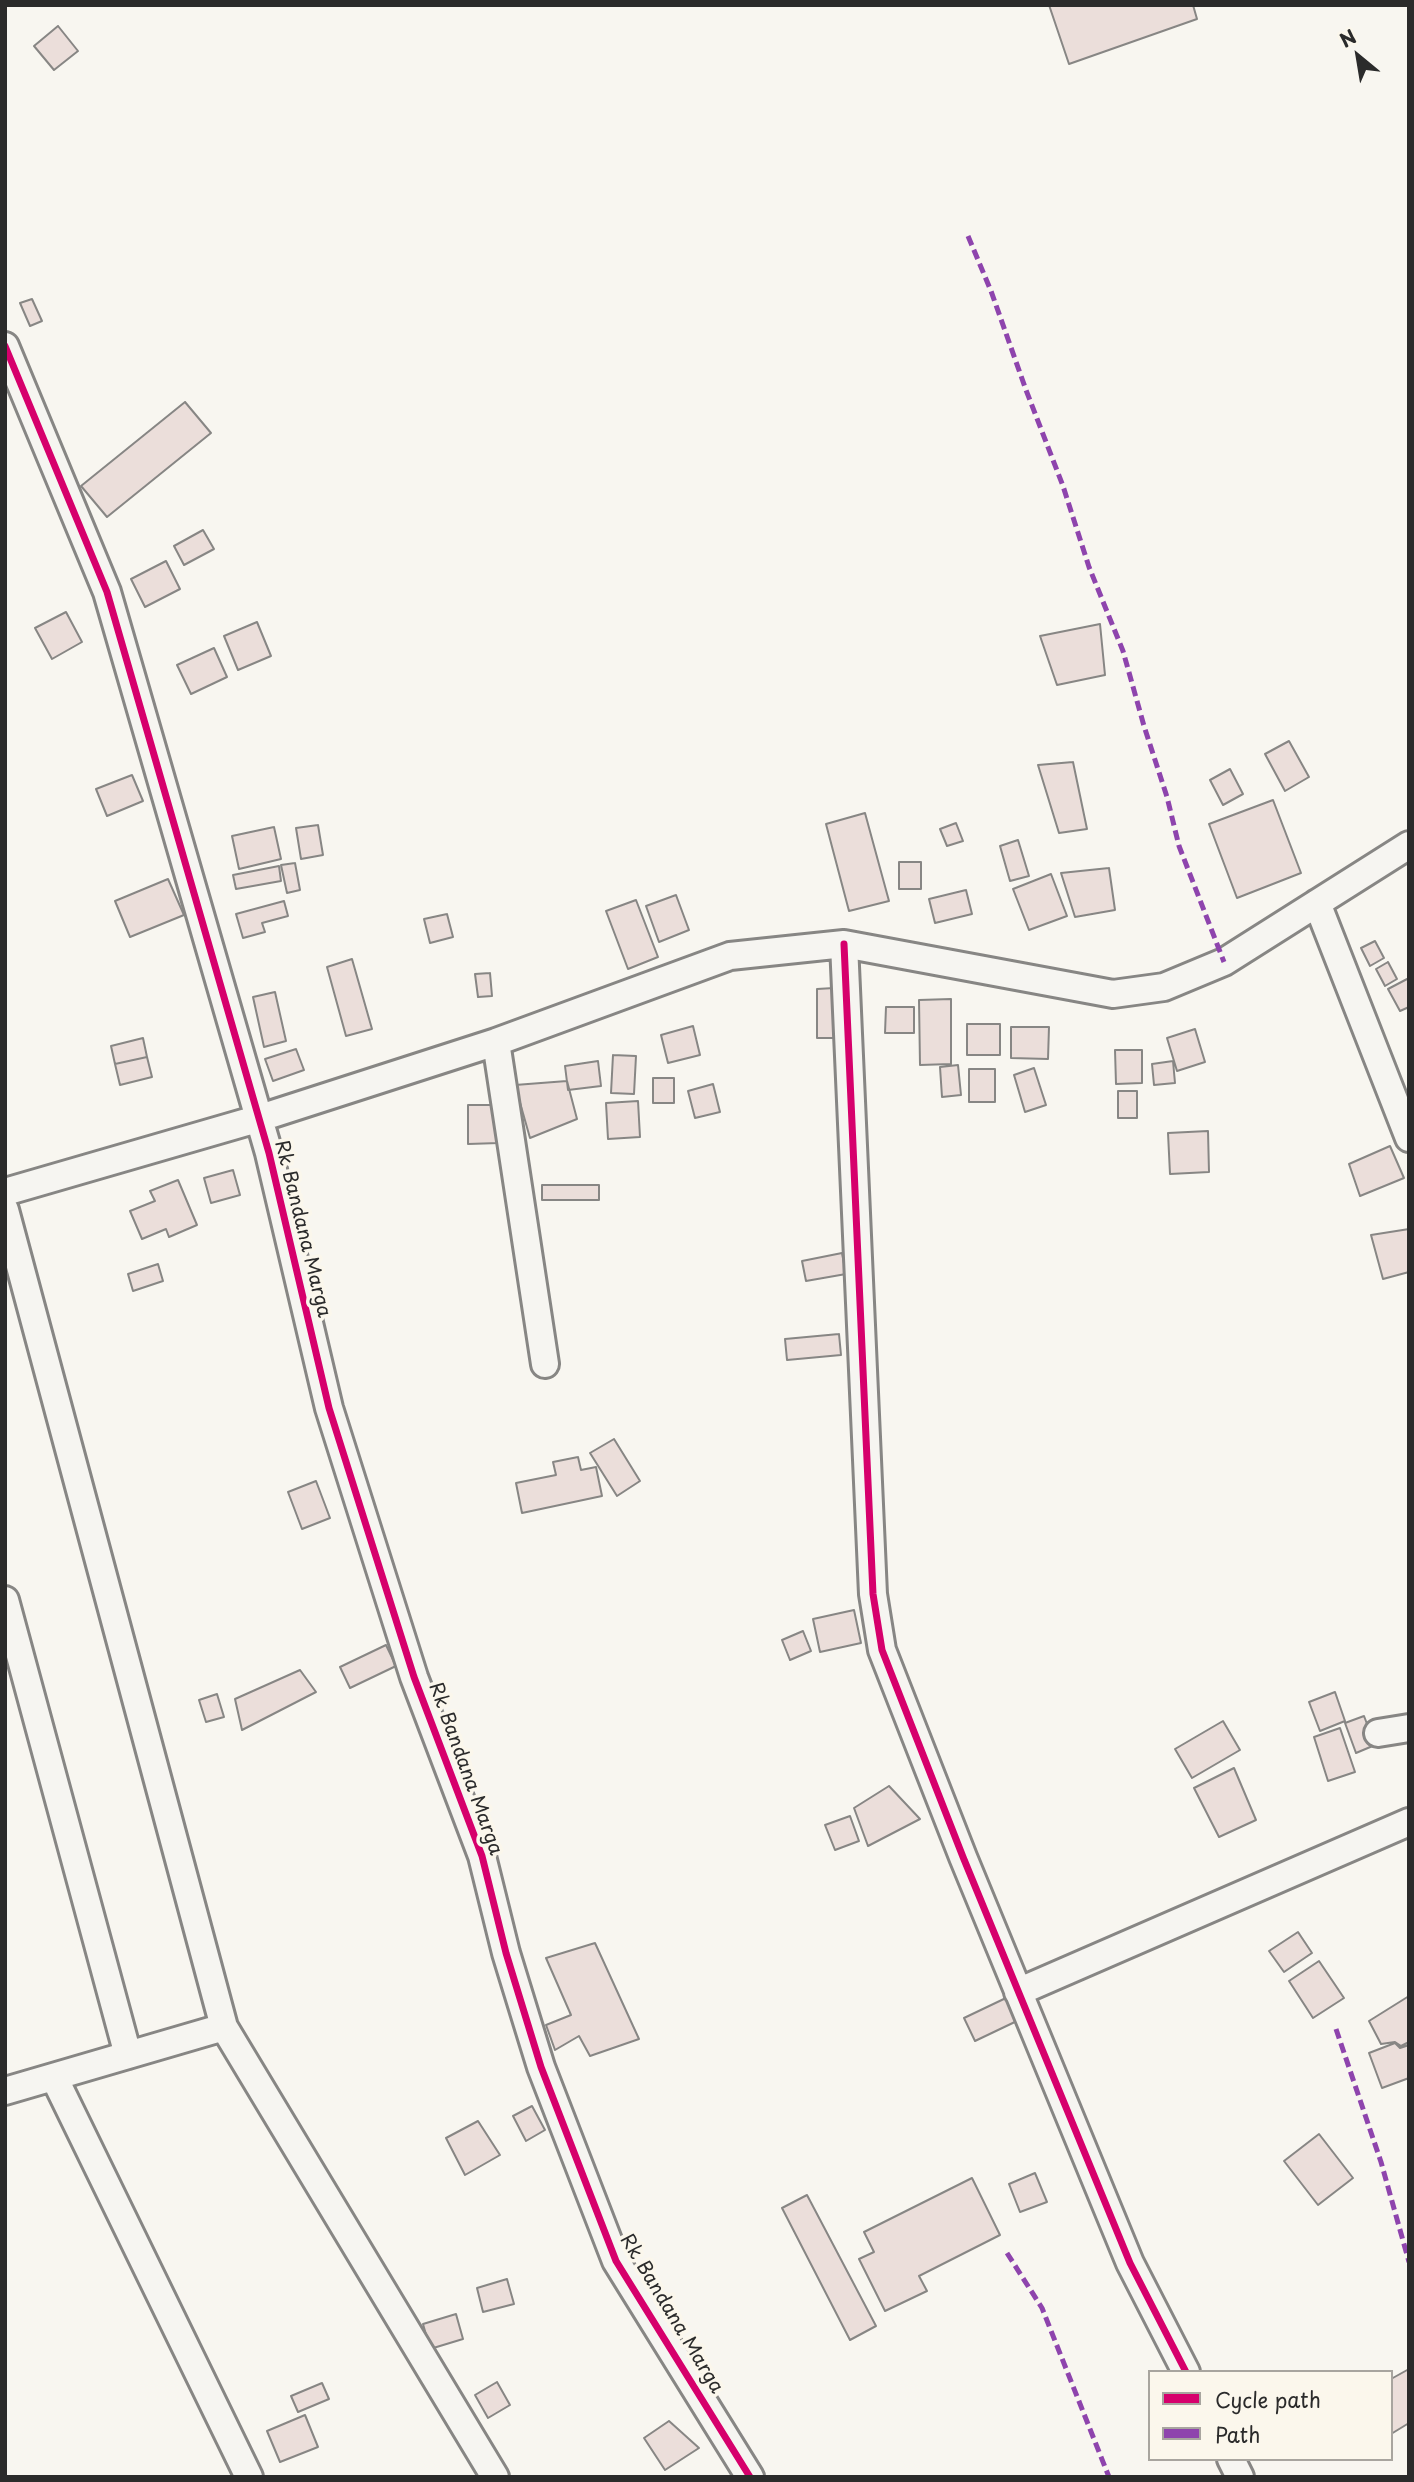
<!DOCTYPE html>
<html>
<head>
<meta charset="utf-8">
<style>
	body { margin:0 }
	#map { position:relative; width:1414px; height:2482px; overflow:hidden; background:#f8f6f0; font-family:"Playpen Sans",sans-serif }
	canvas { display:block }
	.frame { position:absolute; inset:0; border:7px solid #2b2b2b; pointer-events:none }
	.legend { position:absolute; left:1148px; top:2370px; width:245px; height:91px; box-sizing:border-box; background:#fbf7ec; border:2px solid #a8a59f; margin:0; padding:9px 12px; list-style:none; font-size:21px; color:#2b2b2b }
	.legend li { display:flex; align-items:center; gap:14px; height:35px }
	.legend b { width:35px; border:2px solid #a8a59f }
	.north { position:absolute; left:1323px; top:21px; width:70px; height:70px; -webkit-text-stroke:5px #fbf7ec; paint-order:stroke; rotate:330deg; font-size:19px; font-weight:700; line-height:28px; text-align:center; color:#2b2b2b }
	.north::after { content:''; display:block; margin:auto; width:24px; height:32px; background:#2b2b2b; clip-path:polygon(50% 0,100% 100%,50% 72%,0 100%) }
</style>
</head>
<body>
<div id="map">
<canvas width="1414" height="2482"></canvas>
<div class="frame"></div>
<ul class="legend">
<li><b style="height:9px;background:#d6006c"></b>Cycle path</li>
<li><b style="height:9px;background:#8e44ad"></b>Path</li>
</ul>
<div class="north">N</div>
</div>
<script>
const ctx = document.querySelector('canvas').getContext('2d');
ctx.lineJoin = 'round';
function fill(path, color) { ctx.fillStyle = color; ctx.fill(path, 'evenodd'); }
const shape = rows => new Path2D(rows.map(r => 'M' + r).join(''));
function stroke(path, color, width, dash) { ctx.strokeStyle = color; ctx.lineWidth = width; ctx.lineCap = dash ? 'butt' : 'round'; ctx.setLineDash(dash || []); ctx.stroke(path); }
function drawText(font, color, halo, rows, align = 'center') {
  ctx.font = font + ' "Playpen Sans",sans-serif'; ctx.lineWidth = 7; ctx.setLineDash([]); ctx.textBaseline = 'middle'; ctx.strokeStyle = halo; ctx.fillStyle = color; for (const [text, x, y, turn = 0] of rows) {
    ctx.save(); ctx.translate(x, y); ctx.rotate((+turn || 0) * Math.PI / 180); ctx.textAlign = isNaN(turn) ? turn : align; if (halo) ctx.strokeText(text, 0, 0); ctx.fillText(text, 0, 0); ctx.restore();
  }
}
const building = shape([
	[1049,5,1193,5,1197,19,1069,64,1049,5],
	[58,26,78,51,54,70,34,46,58,26],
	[32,299,42,321,30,326,20,303,32,299],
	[185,402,211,433,107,517,81,486,185,402],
	[203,530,214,549,184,565,174,546,203,530],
	[166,561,180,589,145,607,131,579,166,561],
	[66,612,82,642,52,659,35,628,66,612],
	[257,622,271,656,238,670,224,636,257,622],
	[1100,624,1105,675,1057,685,1040,636,1100,624],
	[214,648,227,677,191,694,177,665,214,648],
	[1289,741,1309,777,1285,791,1265,754,1289,741],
	[1073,762,1087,829,1059,833,1038,765,1073,762],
	[1230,769,1243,794,1223,805,1210,780,1230,769],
	[132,775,143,801,107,816,96,789,132,775],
	[1273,800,1301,873,1237,898,1209,824,1273,800],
	[865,813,889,901,849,911,826,824,865,813],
	[956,823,963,841,947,846,940,829,956,823],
	[318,825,323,855,301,859,296,828,318,825],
	[274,827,281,859,239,869,232,836,274,827],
	[1018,840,1029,876,1010,881,1000,846,1018,840],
	[899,862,921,862,921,889,899,889,899,862],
	[295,863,300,890,287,893,281,865,295,863],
	[279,866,281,881,236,889,233,875,279,866],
	[1109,868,1115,910,1075,917,1061,873,1109,868],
	[1051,874,1067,916,1029,930,1013,889,1051,874],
	[168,879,184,915,130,937,115,901,168,879],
	[966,890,972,914,935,923,929,899,966,890],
	[676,895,689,930,659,942,646,906,676,895],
	[636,900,658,957,628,969,606,911,636,900],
	[284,901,288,916,262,923,265,932,243,938,236,914,284,901],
	[447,914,453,937,430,943,424,919,447,914],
	[1375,941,1384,958,1370,966,1361,948,1375,941],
	[352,959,372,1029,346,1036,327,967,352,959],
	[1388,962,1397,979,1385,986,1376,969,1388,962],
	[490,973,492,996,478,997,475,974,490,973],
	[1409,978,1409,1007,1400,1011,1388,989,1409,978],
	[834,988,836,1038,817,1038,817,989,834,988],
	[275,992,286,1041,264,1047,253,997,275,992],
	[951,999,951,1064,920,1065,919,1000,951,999],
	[886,1007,914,1007,914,1033,885,1033,886,1007],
	[967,1024,1000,1024,1000,1055,967,1055,967,1024],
	[693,1026,700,1055,668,1063,661,1035,693,1026],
	[1011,1027,1049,1027,1048,1059,1011,1058,1011,1027],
	[1195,1029,1205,1062,1177,1071,1167,1038,1195,1029],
	[143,1038,147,1057,115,1064,111,1046,143,1038],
	[296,1049,304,1070,273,1081,265,1059,296,1049],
	[1115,1050,1142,1050,1142,1083,1116,1084,1115,1050],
	[613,1055,636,1056,634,1094,611,1093,613,1055],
	[147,1057,152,1077,120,1085,115,1064,147,1057],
	[598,1061,601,1086,568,1090,565,1066,598,1061],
	[1173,1061,1175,1083,1154,1085,1152,1064,1173,1061],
	[958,1065,961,1095,942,1097,940,1067,958,1065],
	[1034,1068,1046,1105,1025,1112,1014,1075,1034,1068],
	[969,1069,995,1069,995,1102,969,1102,969,1069],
	[653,1078,674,1078,674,1103,653,1103,653,1078],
	[567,1081,577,1119,530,1138,515,1085,567,1081],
	[713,1084,720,1112,695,1118,688,1091,713,1084],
	[1118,1091,1137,1091,1137,1118,1118,1118,1118,1091],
	[638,1101,640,1137,608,1139,606,1103,638,1101],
	[468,1105,498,1105,499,1143,468,1144,468,1105],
	[1208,1131,1209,1172,1170,1174,1168,1133,1208,1131],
	[1390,1146,1404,1178,1360,1196,1349,1164,1390,1146],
	[233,1170,240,1195,211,1203,204,1178,233,1170],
	[178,1180,197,1225,169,1237,166,1229,142,1239,130,1211,155,1201,150,1191,178,1180],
	[542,1185,599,1185,599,1200,542,1200,542,1185],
	[1409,1229,1409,1272,1383,1279,1371,1235,1409,1229],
	[842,1253,846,1274,806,1281,802,1261,842,1253],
	[158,1264,163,1281,133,1291,128,1274,158,1264],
	[839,1334,841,1355,787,1360,785,1339,839,1334],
	[614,1439,640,1481,617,1496,590,1453,614,1439],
	[578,1457,581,1470,596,1467,602,1496,522,1513,516,1483,556,1475,553,1462,578,1457],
	[316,1481,330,1518,302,1529,288,1492,316,1481],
	[854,1610,861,1643,820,1652,813,1619,854,1610],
	[803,1631,811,1651,790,1660,782,1640,803,1631],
	[386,1645,396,1666,350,1688,340,1667,386,1645],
	[300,1670,316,1692,242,1730,235,1699,300,1670],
	[1335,1692,1345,1721,1320,1731,1309,1702,1335,1692],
	[217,1694,224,1717,206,1722,199,1700,217,1694],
	[1364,1716,1375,1745,1356,1753,1345,1723,1364,1716],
	[1223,1721,1240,1750,1192,1778,1175,1749,1223,1721],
	[1340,1728,1355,1772,1328,1781,1314,1737,1340,1728],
	[1234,1768,1256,1820,1219,1837,1194,1788,1234,1768],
	[889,1786,920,1819,868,1846,854,1808,889,1786],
	[850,1816,859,1841,835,1850,825,1825,850,1816],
	[1298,1932,1312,1953,1284,1972,1269,1951,1298,1932],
	[595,1943,639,2039,590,2056,579,2036,555,2050,546,2025,571,2015,546,1958,595,1943],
	[1319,1961,1344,1998,1313,2018,1289,1981,1319,1961],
	[1409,1996,1409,2042,1401,2046,1395,2042,1381,2044,1369,2021,1409,1996],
	[1008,1997,1019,2020,975,2041,964,2018,1008,1997],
	[1395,2043,1400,2048,1409,2045,1409,2078,1382,2088,1369,2053,1395,2043],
	[532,2106,545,2130,526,2141,513,2116,532,2106],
	[478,2121,500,2155,465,2175,446,2138,478,2121],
	[1319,2134,1353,2178,1318,2205,1284,2161,1319,2134],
	[1035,2173,1047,2202,1020,2212,1009,2184,1035,2173],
	[972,2178,1000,2235,919,2276,927,2291,885,2311,859,2259,874,2252,864,2232,972,2178],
	[807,2195,876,2326,850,2340,782,2208,807,2195],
	[507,2279,514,2304,483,2312,477,2288,507,2279],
	[456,2314,463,2339,430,2349,423,2324,456,2314],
	[1409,2369,1409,2423,1391,2434,1391,2379,1409,2369],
	[497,2382,510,2405,488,2418,475,2395,497,2382],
	[322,2383,329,2399,298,2412,291,2396,322,2383],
	[305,2415,318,2447,280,2462,267,2431,305,2415],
	[669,2421,699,2448,665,2470,644,2438,669,2421]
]);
fill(building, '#ebdeda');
stroke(building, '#878684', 2);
const minor = shape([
	[5,346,107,592,269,1153,329,1408,414,1677,482,1856,506,1953,541,2067,616,2261,750,2477],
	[1317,903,1409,1138],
	[844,944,873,1594,882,1650,963,1857,1130,2263,1186,2372],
	[496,1042,545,1364],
	[5,1192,257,1119,496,1042,730,956,844,944,1113,994,1164,987,1224,962,1409,845],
	[5,1210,224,2027],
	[5,1600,128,2055],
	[1378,1733,1409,1728],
	[1018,1992,1409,1822],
	[54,2077,249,2477],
	[5,2091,224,2027,495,2477],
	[1231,2459,1240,2477]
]);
stroke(minor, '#878684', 32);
stroke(minor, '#f6f5f1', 26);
stroke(shape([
	[968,236,991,291,1026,390,1063,486,1089,567,1123,651,1144,726,1167,797,1179,846,1224,962],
	[1336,2029,1381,2162,1409,2262],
	[1007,2253,1042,2308,1109,2477]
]), '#8e44ad', 5, [10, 5]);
stroke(shape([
	[5,346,107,592,269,1153,329,1408,414,1677,482,1856,506,1953,541,2067,616,2261,750,2477],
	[844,944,873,1594,882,1650,963,1857,1130,2263,1186,2372]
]), '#d6006c', 7);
drawText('19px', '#2b2b2b', '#fbf7ec', [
	["Rk Bandana Marga",302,1229,76],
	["Rk Bandana Marga",465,1769,70],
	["Rk Bandana Marga",671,2314,59]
]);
</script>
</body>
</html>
